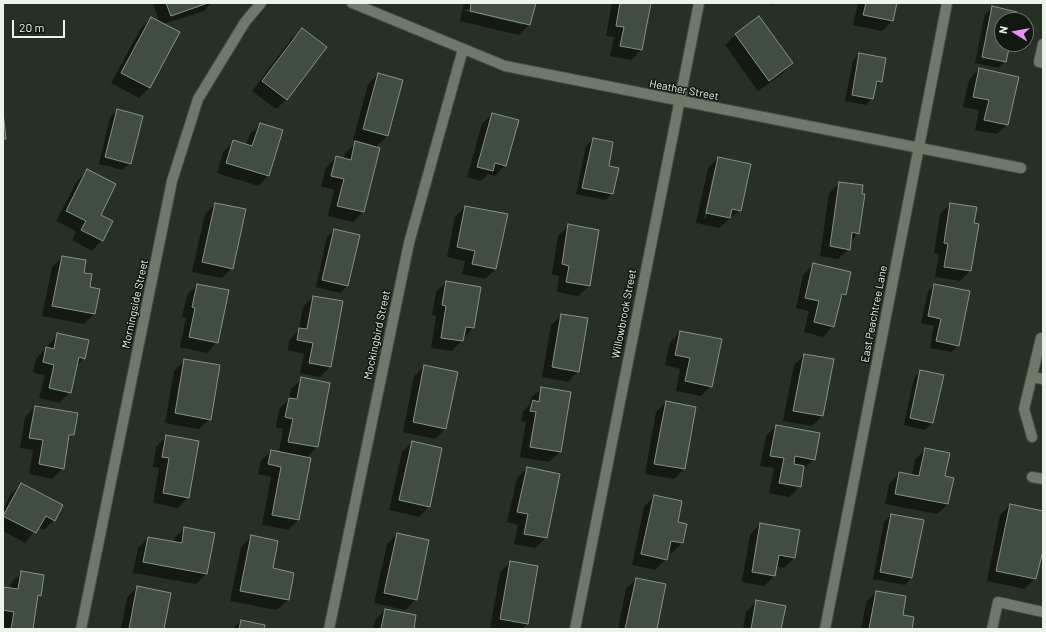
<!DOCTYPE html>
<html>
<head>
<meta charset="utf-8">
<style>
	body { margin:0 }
	#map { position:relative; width:1046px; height:632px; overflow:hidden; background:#263025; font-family:Barlow,sans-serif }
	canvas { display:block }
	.frame { position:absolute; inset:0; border:4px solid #ecf3eb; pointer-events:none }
	.north { position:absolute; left:994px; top:12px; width:40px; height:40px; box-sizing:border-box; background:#121712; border:1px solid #696f69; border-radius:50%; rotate:281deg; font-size:11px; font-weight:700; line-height:16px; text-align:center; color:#ecf3eb }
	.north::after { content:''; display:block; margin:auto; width:14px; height:18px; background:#eb8dfb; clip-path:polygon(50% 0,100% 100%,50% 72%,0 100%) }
	.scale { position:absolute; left:12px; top:20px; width:53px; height:18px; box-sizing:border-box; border:2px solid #ecf3eb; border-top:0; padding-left:5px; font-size:12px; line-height:14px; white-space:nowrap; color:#ecf3eb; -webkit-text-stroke:3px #121712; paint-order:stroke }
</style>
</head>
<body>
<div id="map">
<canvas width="1046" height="632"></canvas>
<div class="frame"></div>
<div class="north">N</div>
<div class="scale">20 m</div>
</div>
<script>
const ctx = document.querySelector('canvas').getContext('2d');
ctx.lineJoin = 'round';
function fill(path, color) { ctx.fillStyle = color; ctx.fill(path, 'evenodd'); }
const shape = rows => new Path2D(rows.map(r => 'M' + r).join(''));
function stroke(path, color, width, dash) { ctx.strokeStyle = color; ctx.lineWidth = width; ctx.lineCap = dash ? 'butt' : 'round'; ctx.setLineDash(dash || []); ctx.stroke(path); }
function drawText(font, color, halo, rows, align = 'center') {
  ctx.font = font + ' Barlow,sans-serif'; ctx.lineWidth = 3; ctx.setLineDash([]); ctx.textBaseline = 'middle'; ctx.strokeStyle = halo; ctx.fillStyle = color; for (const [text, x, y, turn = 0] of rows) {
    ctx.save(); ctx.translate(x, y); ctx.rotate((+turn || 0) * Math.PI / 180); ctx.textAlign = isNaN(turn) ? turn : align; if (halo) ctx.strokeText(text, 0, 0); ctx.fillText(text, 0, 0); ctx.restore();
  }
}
fill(shape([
	[153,3,211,3,204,11,163,24,149,88,139,98,111,83,141,28,151,18,159,22],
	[464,3,535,3,529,25,519,35,460,21],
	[465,9,523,23,523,25,465,11],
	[612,3,650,3,641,50,631,60,610,56,614,37,606,36],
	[764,3,775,3,773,5],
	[858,3,896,3,892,21,882,31,853,25],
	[992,8,1014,20,1002,20,1002,44,1009,44,1005,61,998,68,975,63,985,14],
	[759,18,792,63,782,74,758,91,725,45,735,35],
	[302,29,287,99,276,109,252,91,291,39],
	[859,54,881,81,874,88,872,98,866,105,845,101,853,61],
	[979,69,1008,124,997,134,975,130,979,110,963,107,969,80],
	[378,74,402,81,387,136,375,148,363,212,353,222,328,216,334,190,321,186,326,168,336,157,344,159,345,153,356,143,370,146,370,144,353,140,368,84],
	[117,110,130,163,123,170,99,164,110,117],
	[492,114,505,165,495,176,488,174,481,181,467,177,482,124],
	[260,124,282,131,268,176,258,186,217,173,223,152,234,141,246,145,250,134],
	[593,139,607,166,612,194,605,200,576,194,586,146],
	[718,158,740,210,719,228,696,223,708,168],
	[714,169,716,169,706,218,704,218],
	[87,171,100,215,102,240,92,251,72,240,76,231,56,221,77,181],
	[840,183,858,233,850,242,849,249,838,259,820,256,829,193],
	[215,204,232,268,222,278,192,272,205,214],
	[951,204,973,224,970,271,960,281,935,277,939,254,934,253,940,214],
	[465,207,496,269,485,279,462,274,465,261,447,257,455,217],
	[569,226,589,286,578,296,557,292,559,276,552,274,558,236],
	[334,230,347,286,340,293,316,287,327,237],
	[62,257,83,274,89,287,94,314,84,324,42,316,52,267],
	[813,265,845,294,839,300,833,326,823,337,804,332,809,311,796,308,803,275],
	[446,282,473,328,452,351,431,348,436,316,432,315,436,292],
	[197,285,217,342,207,353,180,347,186,318,182,317,187,295],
	[934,285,958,345,951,352,930,348,934,326,921,323,928,292],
	[313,297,330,367,320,377,300,373,304,354,288,350,289,340,299,330,303,307],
	[562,315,578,371,568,382,542,377,551,325],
	[680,332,711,386,701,396,676,391,680,369,665,365,670,342],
	[58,334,84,358,76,367,70,392,59,403,39,398,45,375,33,373,36,359],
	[804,355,822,416,812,426,783,421,794,365],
	[184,361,210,419,199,429,165,423,174,371],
	[425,366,445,429,435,439,403,432,414,376],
	[921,371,932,423,925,430,904,425,914,378],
	[302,379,329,384,317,447,306,458,298,520,288,530,262,525,271,477,258,474,261,461,271,451,279,452,283,429,276,427,279,409,289,399,291,389],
	[542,388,570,393,560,452,549,462,520,457,526,422,521,421,523,412,530,404,531,398],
	[666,402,684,469,674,479,645,474,656,412],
	[35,407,73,435,67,440,63,468,52,479,29,474,33,450,20,448,25,417],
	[776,426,814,459,803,469,800,486,789,497,769,493,774,468,760,466,766,436],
	[167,436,188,497,178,508,153,503,159,468,153,467,156,447],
	[412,442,429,506,419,517,389,510,402,452],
	[925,449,948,504,937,514,885,504,889,484,899,473,912,475,915,460],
	[527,468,559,474,546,538,535,548,514,544,518,525,507,522,517,478],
	[21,484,54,520,44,530,38,527,25,543,3,531,3,509,11,494],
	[654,496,676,523,682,543,672,553,667,552,666,559,655,570,632,565,644,507],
	[1010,505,1043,512,1043,563,1039,562,1035,578,1025,589,987,581,1000,515],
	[891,515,922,521,911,578,905,585,873,579,884,522],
	[760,524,794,558,784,568,776,566,774,576,764,586,742,582,750,535],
	[185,528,214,533,206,574,196,584,133,573,138,548,148,538,174,543,174,538],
	[397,534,416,599,405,610,374,603,387,544],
	[251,536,288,600,277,610,230,601,241,547],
	[510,562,527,624,522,629,490,629,500,573],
	[22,572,40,595,37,598,32,629,3,629,3,588,10,589,11,583],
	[636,579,655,629,618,629,626,589],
	[137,587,163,629,121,629,127,598],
	[876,592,902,616,911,629,861,629,866,602],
	[757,601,780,629,743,629,746,612],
	[385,610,413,629,373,629,375,620],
	[241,621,263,629,233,629]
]), '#0007');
const building = shape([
	[166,3,208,3,171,16,166,3],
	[471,3,536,3,530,25,470,11,471,3],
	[620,3,651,3,642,50,620,46,624,27,616,26,620,3],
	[866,3,897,3,893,21,863,15,866,3],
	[992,6,1017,12,1015,20,1002,20,1002,44,1010,44,1006,62,982,57,992,6],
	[759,16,793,63,769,81,735,34,759,16],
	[151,17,180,32,150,88,121,73,151,17],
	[302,28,327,47,287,100,262,81,302,28],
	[859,53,886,58,882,82,877,81,873,99,852,95,859,53],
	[979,68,1019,77,1008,125,984,120,989,100,973,97,979,68],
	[378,73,403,80,388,136,363,129,378,73],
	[117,109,143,116,131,164,105,157,117,109],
	[3,112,6,139,3,139,3,112],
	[492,113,519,120,506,166,495,163,493,171,477,167,492,113],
	[260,123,283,130,269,176,226,163,233,140,252,146,260,123],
	[593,138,613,142,609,166,619,168,613,194,582,188,593,138],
	[355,141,380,148,364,212,337,206,344,179,331,176,336,156,351,160,355,141],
	[718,157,751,164,741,211,732,209,730,218,706,213,718,157],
	[87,169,116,184,101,215,113,221,103,241,81,230,86,221,66,211,87,169],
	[839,182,863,185,862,194,865,194,859,234,852,232,850,250,830,246,839,182],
	[215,203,246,209,233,269,202,262,215,203],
	[950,203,977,207,974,223,979,224,971,271,944,267,948,244,944,243,950,203],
	[465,206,508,214,496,269,472,264,475,251,457,247,465,206],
	[568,224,599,230,590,286,566,282,569,266,562,264,568,224],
	[334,229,360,235,348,286,322,280,334,229],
	[62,256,86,260,84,273,92,274,90,287,100,289,95,314,52,306,62,256],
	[813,263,851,272,846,295,842,294,834,327,814,322,819,301,805,298,813,263],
	[446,281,481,287,474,328,466,327,463,341,441,338,446,306,442,305,446,281],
	[197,284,229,290,218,343,189,337,195,308,192,307,197,284],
	[934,284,970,291,959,346,936,341,941,319,928,316,934,284],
	[313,296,343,301,331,367,309,363,313,343,297,340,299,328,307,329,313,296],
	[561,314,588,318,579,372,552,367,561,314],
	[680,331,722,339,712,387,685,381,690,358,675,355,680,331],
	[57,333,89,340,85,359,79,357,71,393,49,388,54,365,43,362,46,347,54,349,57,333],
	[804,354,834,359,823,416,793,411,804,354],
	[184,359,220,365,211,420,175,413,184,359],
	[424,365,458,372,446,429,413,422,424,365],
	[920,370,944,375,933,423,910,418,920,370],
	[301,377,330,383,318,447,288,442,293,419,285,417,289,398,297,399,301,377],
	[541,387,571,392,561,452,530,447,536,412,530,411,533,400,539,402,541,387],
	[666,401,696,407,685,469,654,464,666,401],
	[35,406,78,413,74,435,69,435,64,469,39,464,43,440,29,438,35,406],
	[776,425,820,433,815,460,795,456,794,464,804,466,801,487,779,483,784,458,770,456,776,425],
	[166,435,199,441,189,498,163,493,169,458,162,457,166,435],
	[412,441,442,448,430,507,399,500,412,441],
	[925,448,950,453,945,476,954,478,948,504,895,494,899,472,919,476,925,448],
	[271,450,311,458,299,520,272,515,281,467,268,464,271,450],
	[527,467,560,474,547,538,524,534,528,514,517,512,527,467],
	[21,483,63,505,55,521,46,516,36,533,3,516,21,483],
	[654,495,682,501,678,522,687,524,683,543,671,541,667,560,641,554,654,495],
	[1010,504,1043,511,1043,551,1036,579,996,571,1010,504],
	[891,514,924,520,912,578,880,572,891,514],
	[760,523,800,530,795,558,779,555,775,576,752,572,760,523],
	[184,527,215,533,207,574,143,562,148,537,182,543,184,527],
	[397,533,429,540,417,600,384,593,397,533],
	[251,535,278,541,273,568,294,573,289,600,240,591,251,535],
	[510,561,538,566,528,624,500,619,510,561],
	[21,571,44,575,41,596,38,595,33,629,11,629,14,612,3,610,3,587,18,589,21,571],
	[636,578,666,584,657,629,625,629,636,578],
	[137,586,171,593,164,629,129,629,137,586],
	[876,591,906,596,903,615,914,617,912,629,869,629,876,591],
	[756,600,786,606,781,629,751,629,756,600],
	[385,609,416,615,414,629,381,629,385,609],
	[241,620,265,625,264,629,239,629,241,620]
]);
fill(building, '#424d41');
stroke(building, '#879285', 1);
const service = shape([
	[1043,44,1039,62,1043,63],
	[1032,377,1043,379],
	[1032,437,1024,409,1041,338,1043,339],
	[1032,477,1043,479],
	[992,629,998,602,1043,612]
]);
const minor = shape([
	[352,3,505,66,1021,168],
	[81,629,172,181,198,99,245,22,261,3],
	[329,629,409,243,463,49],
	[575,629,699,3],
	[825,629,947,3]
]);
stroke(service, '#444d43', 12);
stroke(minor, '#444d43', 12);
stroke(service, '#6e796c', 10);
stroke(minor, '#6e796c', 10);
drawText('11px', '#ecf3eb', '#121712', [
	["Heather Street",684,90,11],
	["Morningside Street",135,304,-78],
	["Willowbrook Street",624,314,-79],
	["East Peachtree Lane",874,314,-79],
	["Mockingbird Street",377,335,-78]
]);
</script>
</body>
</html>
